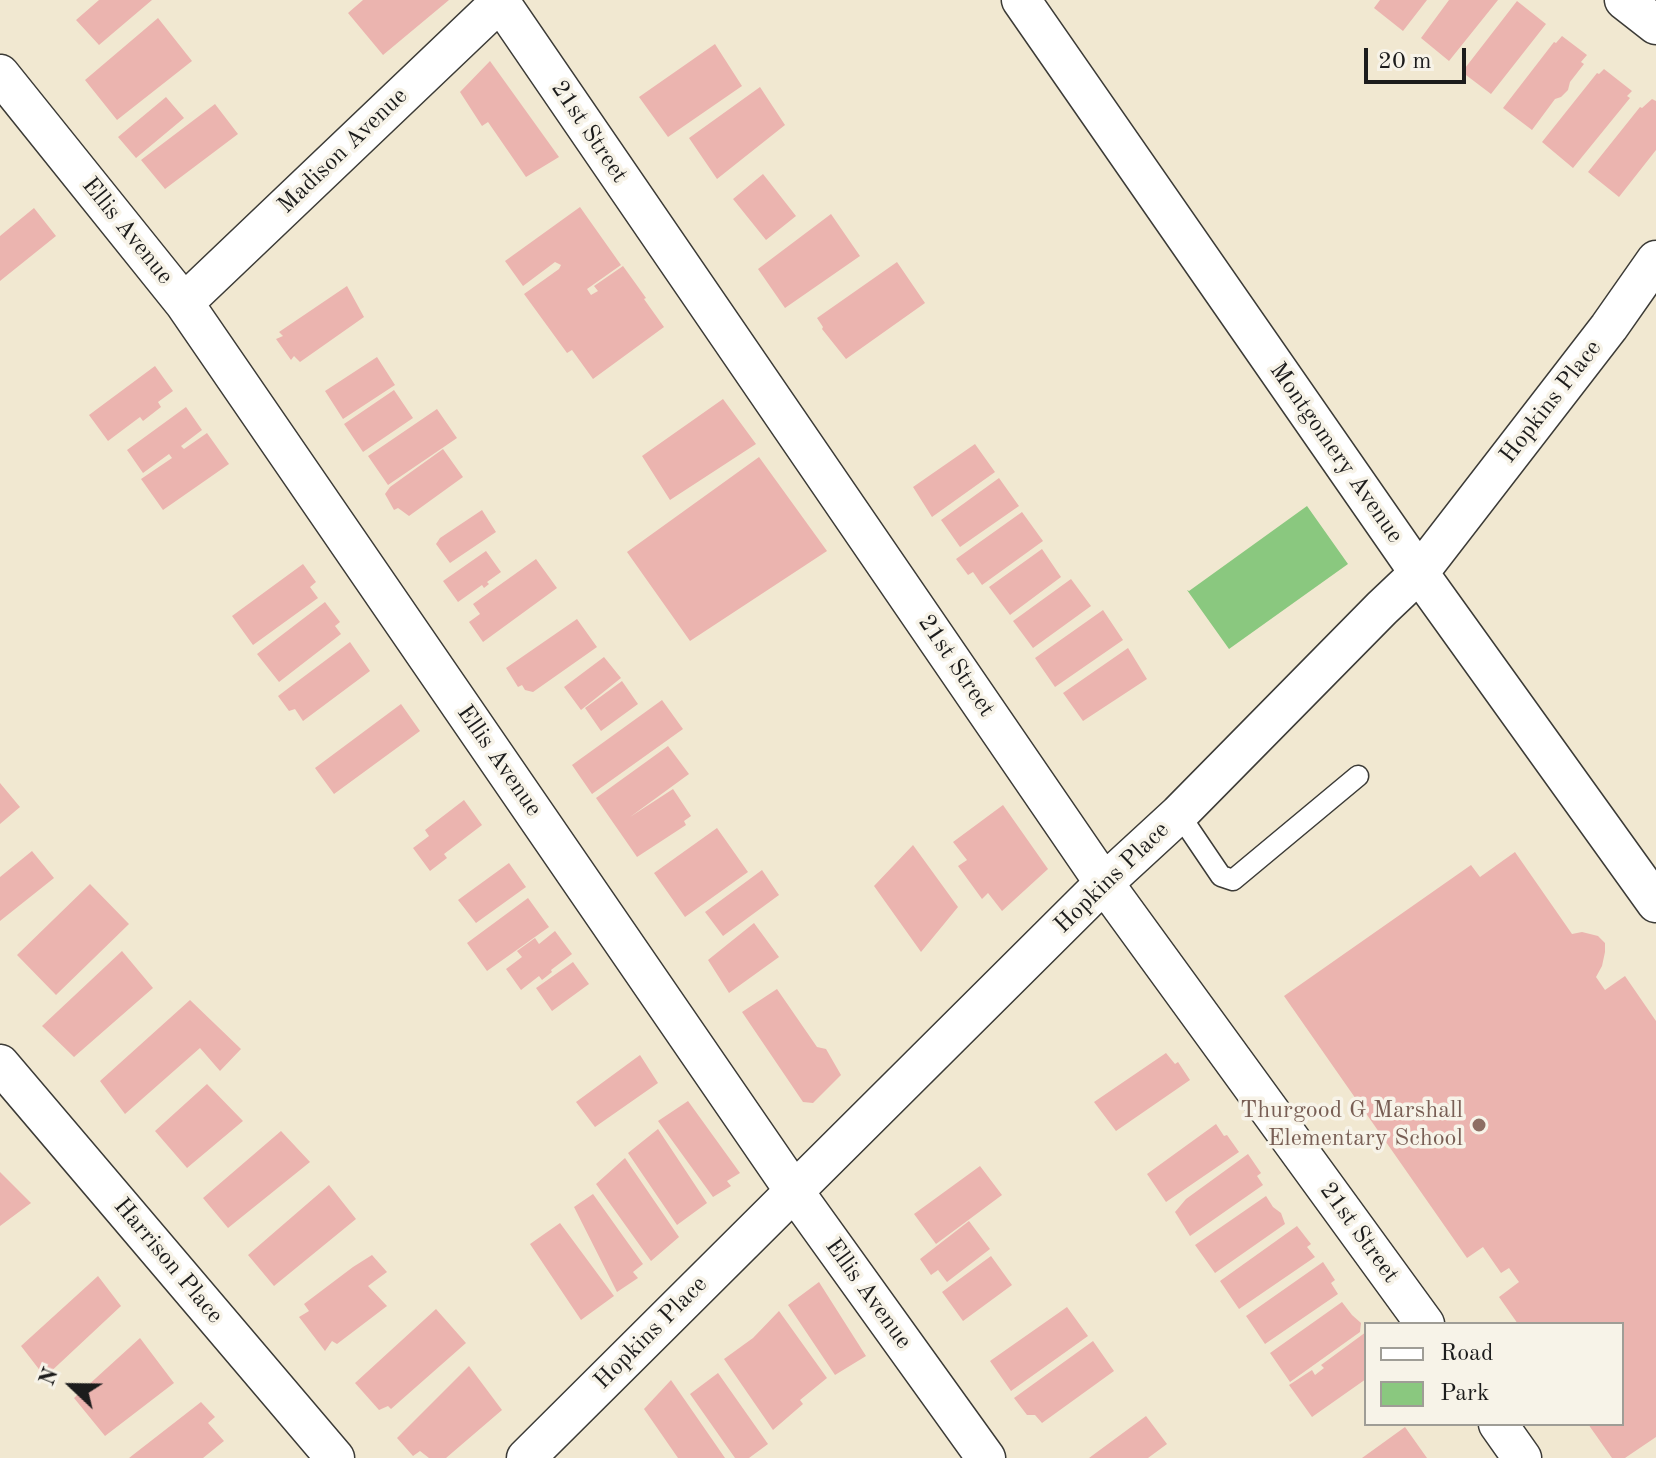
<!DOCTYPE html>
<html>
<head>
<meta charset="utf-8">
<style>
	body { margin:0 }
	#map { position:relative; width:1656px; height:1458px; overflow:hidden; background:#f1e8d1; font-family:"Old Standard TT",serif }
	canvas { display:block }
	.legend { position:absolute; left:1364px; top:1322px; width:260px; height:104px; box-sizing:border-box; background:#f7f3e8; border:2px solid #9f9d96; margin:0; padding:10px 14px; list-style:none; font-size:24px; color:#1c1c1c }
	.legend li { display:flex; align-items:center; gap:16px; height:40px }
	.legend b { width:40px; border:2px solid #9f9d96 }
	.north { position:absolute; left:32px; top:1346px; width:80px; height:80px; -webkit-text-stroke:6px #f7f3e8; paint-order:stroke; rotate:292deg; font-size:22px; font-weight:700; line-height:32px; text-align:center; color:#1c1c1c }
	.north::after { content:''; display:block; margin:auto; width:28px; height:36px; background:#1c1c1c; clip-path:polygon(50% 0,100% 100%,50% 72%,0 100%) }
	.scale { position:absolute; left:1364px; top:48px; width:102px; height:36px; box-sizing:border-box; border:4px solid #1c1c1c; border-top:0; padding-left:10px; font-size:24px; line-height:28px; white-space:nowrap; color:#1c1c1c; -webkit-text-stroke:6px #f7f3e8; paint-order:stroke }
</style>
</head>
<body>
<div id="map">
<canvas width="1656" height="1458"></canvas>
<ul class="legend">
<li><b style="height:10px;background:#fff"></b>Road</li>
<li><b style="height:22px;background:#8ac87f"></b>Park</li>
</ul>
<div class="north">N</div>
<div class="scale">20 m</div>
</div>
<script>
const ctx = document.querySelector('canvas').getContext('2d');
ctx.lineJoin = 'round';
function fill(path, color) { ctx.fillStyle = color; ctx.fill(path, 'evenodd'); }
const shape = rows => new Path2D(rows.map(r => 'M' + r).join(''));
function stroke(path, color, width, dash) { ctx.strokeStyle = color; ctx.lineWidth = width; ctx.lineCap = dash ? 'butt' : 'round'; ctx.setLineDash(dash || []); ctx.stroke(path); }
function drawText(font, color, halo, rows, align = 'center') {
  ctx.font = font + ' "Old Standard TT",serif'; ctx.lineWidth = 7; ctx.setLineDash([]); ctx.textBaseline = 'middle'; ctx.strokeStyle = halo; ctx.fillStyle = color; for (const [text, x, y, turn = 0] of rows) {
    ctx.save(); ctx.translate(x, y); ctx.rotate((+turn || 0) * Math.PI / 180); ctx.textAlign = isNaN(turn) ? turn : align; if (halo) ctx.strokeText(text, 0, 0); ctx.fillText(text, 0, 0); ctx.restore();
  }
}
fill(shape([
	[1307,506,1348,564,1229,649,1187,590,1189,591]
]), '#8ac87f');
fill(shape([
	[99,0,152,0,99,45,76,20],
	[363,0,449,0,383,55,348,13],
	[1380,0,1427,0,1403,31,1374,8],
	[1449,0,1498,0,1449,61,1421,38],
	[1517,1,1546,24,1491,94,1462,72],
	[158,18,192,61,117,120,85,80],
	[1562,36,1587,55,1581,62,1584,64,1570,82,1568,90,1561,97,1555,99,1532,130,1503,108,1554,42,1556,43],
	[715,44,742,86,668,137,639,97],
	[490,61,559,157,526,177,488,122,482,126,460,92],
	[1604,69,1632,91,1627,96,1630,98,1573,168,1542,142,1597,73,1599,74],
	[760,87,785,125,717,179,689,138],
	[166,97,184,118,136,158,118,137],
	[1652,99,1656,101,1656,150,1619,197,1588,172,1640,107,1642,108],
	[215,104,238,134,165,189,141,160],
	[763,174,796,216,766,240,733,199],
	[580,207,621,265,587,289,591,295,598,291,594,286,623,266,646,298,644,299,664,327,593,379,572,350,567,353,524,294,559,269,561,265,555,262,523,286,505,261],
	[34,208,56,236,0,281,0,236],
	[831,214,860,256,785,308,758,269],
	[897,262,925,303,846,359,822,329,823,327,817,318],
	[347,286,364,317,300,362,294,356,291,360,276,339,283,336,279,332],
	[377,357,395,385,343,419,325,391],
	[155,366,173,391,158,402,161,407,143,421,140,417,108,441,89,415],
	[394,390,413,418,363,452,344,424],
	[723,399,756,444,670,500,642,456],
	[186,407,202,430,181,446,184,449,207,433,229,464,163,510,141,479,172,458,169,454,143,473,127,450],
	[437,409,457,438,388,485,368,456],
	[975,444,995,472,932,517,913,487],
	[443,449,463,477,409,516,398,508,394,510,385,494,390,487],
	[759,457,827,551,690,641,627,552],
	[999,478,1019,506,960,547,941,520],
	[482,510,496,532,450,563,436,544,440,538],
	[1022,512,1043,541,982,585,973,572,968,575,956,559],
	[1042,549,1061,577,1010,615,989,587],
	[486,551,501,572,487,582,489,584,484,588,482,585,458,602,443,581],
	[536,559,557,588,483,642,469,622,480,614,473,604],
	[303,564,316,582,310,587,318,598,253,645,232,616],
	[1071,579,1091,606,1033,648,1013,621],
	[325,602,340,622,335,626,341,634,279,682,257,654],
	[1103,610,1123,640,1055,687,1035,658],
	[577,619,597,647,533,692,525,690,522,685,518,687,506,668],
	[350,642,370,671,303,721,295,709,289,711,278,696],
	[1128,648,1147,679,1083,721,1063,693],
	[604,657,621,678,581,710,564,687],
	[622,681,638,704,601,731,585,708],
	[662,700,683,729,592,794,572,765],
	[401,704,420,731,334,794,315,768],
	[668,746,689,774,630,817,673,789,691,816,684,821,686,825,637,857,596,798],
	[0,783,20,807,0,824],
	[464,800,482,825,444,854,447,858,430,871,413,848,429,836,425,830],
	[1003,805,1048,869,1002,911,988,893,982,899,958,866,967,860,953,842],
	[717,828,748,872,685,917,654,873],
	[913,845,958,907,921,952,874,886],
	[32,851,54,878,0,921,0,877],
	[1515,852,1572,934,1582,932,1598,936,1605,943,1605,952,1602,966,1596,977,1605,990,1625,976,1656,1021,1656,1437,1625,1458,1612,1458,1588,1424,1622,1424,1622,1324,1518,1324,1499,1297,1519,1282,1509,1268,1501,1273,1483,1247,1467,1258,1284,996,1471,865,1480,877],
	[509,863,526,887,476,923,458,900],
	[762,870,779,895,723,936,705,912],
	[90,884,129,924,56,995,17,955],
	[528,898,549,927,487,971,467,943],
	[754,923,779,957,729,993,708,960],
	[555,931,572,954,551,970,552,972,542,980,539,976,521,990,506,969,522,957,517,951,535,938,539,944],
	[122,951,153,988,74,1057,42,1026],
	[573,962,589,984,552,1011,536,988],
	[777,989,817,1047,826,1049,841,1075,813,1103,803,1102,742,1012],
	[190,1000,241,1049,220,1071,200,1048,125,1114,100,1081],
	[1166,1053,1175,1064,1178,1062,1190,1080,1116,1131,1094,1102],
	[640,1055,658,1083,595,1127,576,1102],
	[207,1084,243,1121,187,1168,155,1131],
	[688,1101,740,1173,727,1181,731,1186,713,1197,658,1121],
	[1216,1124,1224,1136,1227,1135,1239,1152,1166,1202,1147,1174],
	[658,1129,707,1203,677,1225,628,1153],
	[281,1131,310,1162,228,1228,203,1198],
	[1248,1154,1261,1173,1257,1176,1263,1185,1190,1236,1175,1212,1186,1199],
	[625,1158,679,1237,651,1261,596,1184],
	[980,1166,1002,1195,936,1244,914,1214],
	[0,1172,31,1203,0,1226],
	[329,1185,356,1219,274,1286,248,1255],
	[593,1194,643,1264,633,1272,638,1278,617,1292,574,1207],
	[1266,1196,1273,1207,1281,1213,1285,1224,1215,1273,1195,1245],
	[969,1221,990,1249,947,1282,938,1270,931,1275,920,1259],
	[560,1223,614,1296,581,1320,530,1244],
	[1297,1226,1311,1244,1307,1247,1315,1257,1239,1309,1220,1281],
	[372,1255,387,1272,368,1286,387,1306,337,1344,332,1341,325,1351,299,1317,309,1311,304,1304,353,1267],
	[991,1256,1012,1285,963,1321,942,1292],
	[1323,1262,1335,1280,1331,1283,1338,1294,1265,1344,1246,1316],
	[98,1276,121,1306,45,1377,21,1346],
	[819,1282,866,1356,835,1375,788,1305],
	[1342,1302,1352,1315,1361,1323,1360,1332,1290,1382,1270,1353],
	[1067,1307,1088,1336,1011,1391,990,1361],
	[436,1309,466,1343,391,1409,388,1406,379,1410,355,1383],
	[779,1311,827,1378,800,1400,803,1404,773,1430,724,1359,753,1338],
	[1366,1332,1366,1379,1312,1417,1289,1385,1312,1370,1315,1375,1324,1368,1321,1365],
	[140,1338,174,1383,105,1436,74,1398],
	[1093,1341,1114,1371,1042,1423,1035,1415,1027,1415,1014,1398],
	[469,1366,502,1410,446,1458,429,1458,420,1451,413,1456,397,1438],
	[718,1373,768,1444,749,1458,735,1458,690,1394],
	[671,1380,725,1458,678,1458,644,1409],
	[201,1402,215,1417,208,1423,224,1441,203,1458,129,1458],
	[1146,1416,1167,1444,1148,1458,1089,1458],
	[1405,1427,1427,1458,1362,1458]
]), '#ebb4af');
const service = shape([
	[1179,814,1221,876,1233,880,1358,776]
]);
const minor = shape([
	[499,0,1104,883,1425,1324],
	[1021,0,1419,573,1656,903],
	[1624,0,1656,25],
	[0,74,184,303,794,1191,986,1458],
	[184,303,502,0],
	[0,1064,335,1458],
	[1498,1424,1522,1458],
	[526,1458,1104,883,1179,814,1382,608,1419,573,1609,327,1656,260]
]);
stroke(service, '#3c3b37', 23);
stroke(minor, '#3c3b37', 41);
stroke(service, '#fff', 20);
stroke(minor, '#fff', 38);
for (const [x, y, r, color] of [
	[1479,1125,8,"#8d6e63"]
]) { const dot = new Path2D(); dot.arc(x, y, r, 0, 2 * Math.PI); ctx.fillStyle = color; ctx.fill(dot); stroke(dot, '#f7f3e8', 3); }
drawText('24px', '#1c1c1c', '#f7f3e8', [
	["21st Street",589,132,56],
	["Madison Avenue",343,151,-44],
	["Ellis Avenue",127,231,51],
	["Hopkins Place",1551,402,-52],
	["Montgomery Avenue",1336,453,55],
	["21st Street",956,666,56],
	["Ellis Avenue",499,761,55],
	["Hopkins Place",1112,878,-44],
	["21st Street",1359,1233,54],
	["Harrison Place",168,1261,50],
	["Ellis Avenue",868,1294,54],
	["Hopkins Place",651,1333,-45]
]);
drawText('24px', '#785e54', '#f7f3e8', [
	["Thurgood G Marshall",1463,1111],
	["Elementary School",1463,1139]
], 'right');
</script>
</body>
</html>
